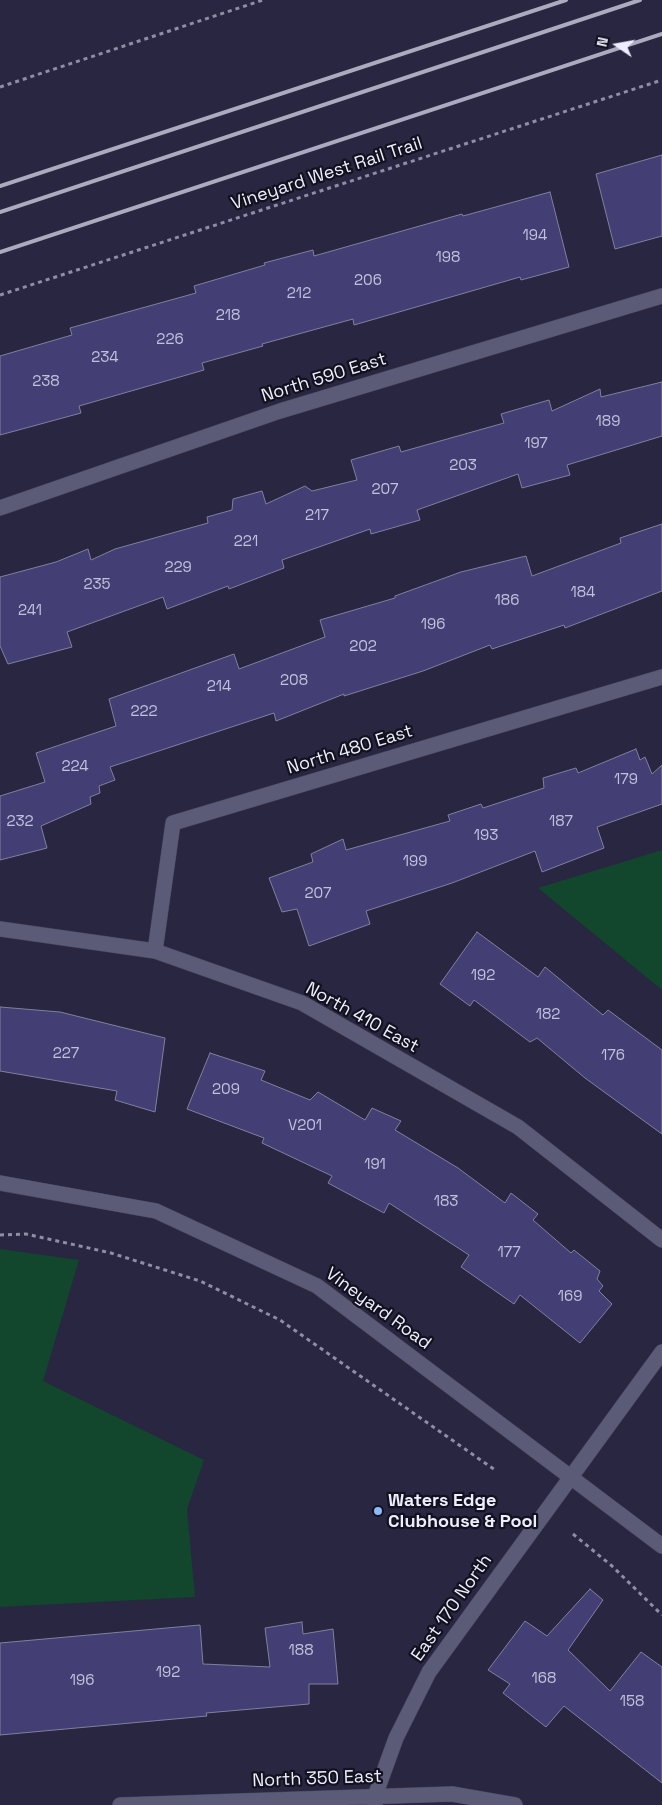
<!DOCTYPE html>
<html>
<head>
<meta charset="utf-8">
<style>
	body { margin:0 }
	#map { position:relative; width:662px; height:1805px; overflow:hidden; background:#282640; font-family:"Space Grotesk",sans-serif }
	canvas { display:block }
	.north { position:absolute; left:592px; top:20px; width:50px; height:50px; -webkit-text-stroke:4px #12111d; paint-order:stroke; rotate:282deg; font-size:14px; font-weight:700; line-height:20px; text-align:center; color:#ededff }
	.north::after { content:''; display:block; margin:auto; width:18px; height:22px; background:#ededff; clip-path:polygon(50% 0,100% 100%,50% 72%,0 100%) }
</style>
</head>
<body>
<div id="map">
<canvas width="662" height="1805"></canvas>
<div class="north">N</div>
</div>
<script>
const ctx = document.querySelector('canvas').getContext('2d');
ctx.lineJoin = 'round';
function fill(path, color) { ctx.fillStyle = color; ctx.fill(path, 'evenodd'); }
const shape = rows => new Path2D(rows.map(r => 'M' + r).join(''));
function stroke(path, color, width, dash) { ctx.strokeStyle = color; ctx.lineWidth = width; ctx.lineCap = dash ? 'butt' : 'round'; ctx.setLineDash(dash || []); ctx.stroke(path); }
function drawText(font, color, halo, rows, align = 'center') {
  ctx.font = font + ' "Space Grotesk",sans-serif'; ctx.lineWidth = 4.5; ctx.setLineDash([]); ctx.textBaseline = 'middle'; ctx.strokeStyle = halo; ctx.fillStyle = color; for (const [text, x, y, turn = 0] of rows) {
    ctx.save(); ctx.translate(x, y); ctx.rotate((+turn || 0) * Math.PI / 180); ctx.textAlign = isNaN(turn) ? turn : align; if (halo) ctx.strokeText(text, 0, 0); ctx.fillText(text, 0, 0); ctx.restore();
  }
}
fill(shape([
	[662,850,662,990,538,888],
	[0,1249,79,1260,43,1381,204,1460,187,1509,195,1597,0,1607]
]), '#12462d');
const building = shape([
	[662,155,662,236,615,249,596,174,662,155],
	[550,192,569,267,521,280,520,277,354,325,353,319,262,344,263,346,202,363,204,370,79,406,81,413,0,435,0,356,72,335,70,328,196,293,194,286,265,265,264,263,313,250,314,256,462,214,463,216,550,192],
	[662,382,662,436,567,465,570,475,522,488,518,474,417,510,420,520,371,534,370,529,282,560,284,568,229,589,228,586,167,609,163,597,67,632,72,647,8,664,0,646,0,577,56,562,88,549,91,560,115,549,208,523,207,517,232,510,233,499,262,491,266,504,305,486,312,491,357,480,351,460,399,446,401,452,504,423,501,414,549,400,552,411,600,389,601,397,662,382],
	[662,524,662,591,565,628,564,625,492,649,490,645,423,671,344,696,344,694,276,721,274,713,110,767,115,780,99,786,100,793,90,797,91,804,41,826,47,848,0,860,0,796,45,782,36,753,116,726,109,699,234,654,239,669,325,637,320,620,395,598,395,596,461,572,526,556,532,576,621,543,620,538,662,524],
	[636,749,640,760,645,757,652,774,662,765,662,804,597,827,604,848,542,872,535,851,452,883,366,911,370,924,309,946,297,909,282,912,269,878,313,862,311,854,343,839,346,850,450,821,448,815,481,804,483,808,544,788,543,778,576,768,578,773,636,749],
	[477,932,538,977,545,967,603,1015,608,1010,662,1050,662,1134,585,1078,537,1038,530,1042,474,1000,470,1006,440,984,477,932],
	[0,1007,60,1012,165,1038,155,1112,115,1100,117,1091,0,1071,0,1007],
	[210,1053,265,1071,261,1080,310,1100,318,1092,365,1120,372,1108,401,1121,395,1130,458,1168,505,1203,511,1193,538,1214,533,1220,571,1253,574,1250,600,1271,597,1279,603,1286,599,1291,612,1304,580,1343,520,1295,514,1304,461,1267,469,1255,389,1203,384,1213,328,1183,332,1176,262,1143,264,1138,187,1109,210,1053],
	[590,1589,603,1600,568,1650,610,1691,641,1652,662,1667,662,1783,564,1706,546,1727,503,1693,510,1684,488,1670,525,1621,547,1636,590,1589],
	[302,1622,303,1634,333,1629,338,1684,309,1684,309,1704,206,1713,207,1716,0,1735,0,1643,200,1625,203,1664,270,1667,265,1628,302,1622]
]);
fill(building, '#433e73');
stroke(building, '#81809f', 1);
const minor = shape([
	[0,508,280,411,662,296],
	[0,929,155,951,302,1003,518,1127,662,1240],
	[155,951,173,823,662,677],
	[120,1805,452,1794,515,1805],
	[375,1805,375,1796,396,1738,429,1672,662,1352]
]);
const tertiary = shape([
	[0,1183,156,1211,317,1286,662,1546]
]);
stroke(minor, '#46445a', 16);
stroke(tertiary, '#46445a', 16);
stroke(shape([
	[0,87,263,0],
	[0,295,662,80],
	[0,1235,26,1234,111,1253,200,1281,280,1320,495,1470],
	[573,1534,612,1566,662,1615]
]), '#8f8ea4', 3, [4, 4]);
stroke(minor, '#5b5a77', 15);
stroke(tertiary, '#5b5a77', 15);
stroke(shape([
	[0,186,566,0],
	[0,212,640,0],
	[0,252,662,34]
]), '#abaabf', 4);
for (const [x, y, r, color] of [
	[378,1511,5,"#8abafc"]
]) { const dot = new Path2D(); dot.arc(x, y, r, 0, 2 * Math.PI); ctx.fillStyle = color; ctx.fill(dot); stroke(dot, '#12111d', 2); }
drawText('15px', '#c2c1dc', null, [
	["194",535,236],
	["198",448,258],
	["206",368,281],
	["212",299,294],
	["218",228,316],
	["226",170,340],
	["234",105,358],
	["238",46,382],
	["189",608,422],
	["197",536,444],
	["203",463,466],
	["207",385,490],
	["217",317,516],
	["221",246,542],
	["229",178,568],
	["235",97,585],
	["184",583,593],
	["186",507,601],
	["241",30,611],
	["196",433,625],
	["202",363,647],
	["208",294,681],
	["214",219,687],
	["222",144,712],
	["224",75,767],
	["179",626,780],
	["232",20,822],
	["187",561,822],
	["193",486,836],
	["199",415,862],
	["207",318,894],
	["192",483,976],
	["182",548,1015],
	["227",66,1054],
	["176",613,1056],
	["209",226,1090],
	["V201",305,1126],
	["191",375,1165],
	["183",446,1202],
	["177",509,1253],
	["169",570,1297],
	["188",301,1651],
	["192",168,1673],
	["168",544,1679],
	["196",82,1681],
	["158",632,1702]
]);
drawText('18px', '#ededff', '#12111d', [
	["Vineyard West Rail Trail",327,174,-18],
	["North 590 East",324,378,-17],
	["North 480 East",350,750,-17],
	["North 410 East",362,1018,29],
	["Vineyard Road",378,1309,36],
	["East 170 North",452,1608,-55],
	["North 350 East",317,1779,-2]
]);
drawText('bold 18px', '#ededff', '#12111d', [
	["Waters Edge",388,1501],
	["Clubhouse & Pool",388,1522]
], 'left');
</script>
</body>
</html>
